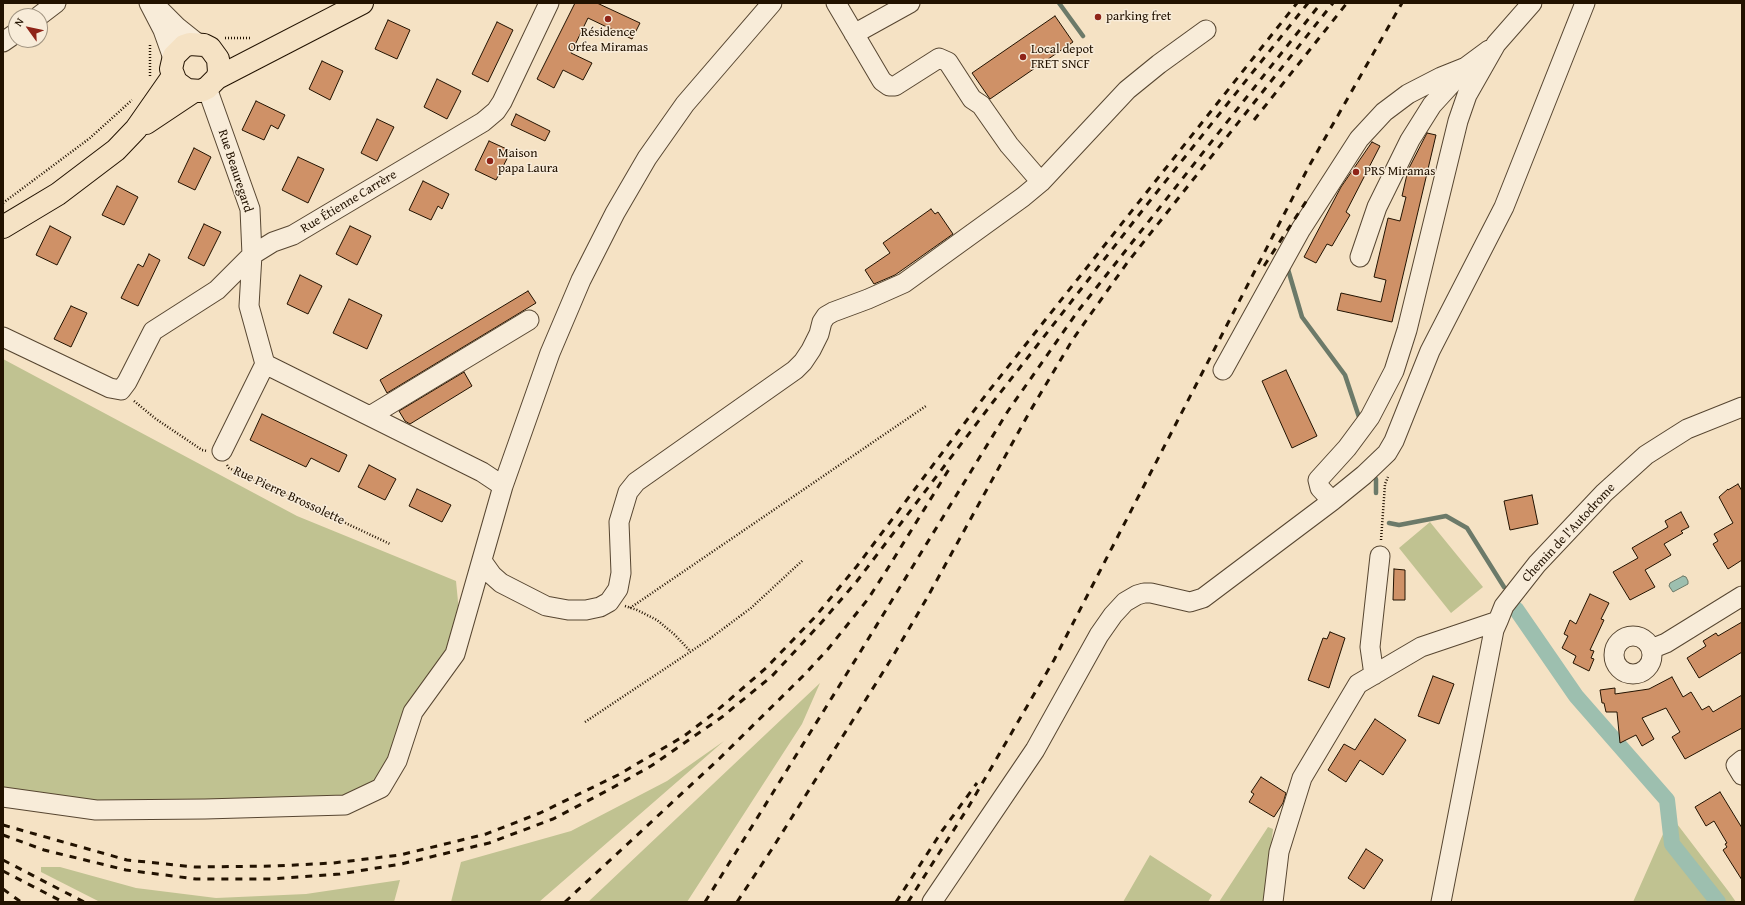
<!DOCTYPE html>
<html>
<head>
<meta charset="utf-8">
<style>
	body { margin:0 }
	#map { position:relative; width:1745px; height:905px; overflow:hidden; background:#f5e2c4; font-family:"Gentium Book Plus",serif }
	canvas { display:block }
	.frame { position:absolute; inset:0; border:4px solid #221200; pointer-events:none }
	.north { position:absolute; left:8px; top:8px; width:40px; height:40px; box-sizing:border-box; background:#f8ecd9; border:1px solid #a29582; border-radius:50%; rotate:303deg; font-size:11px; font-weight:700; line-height:16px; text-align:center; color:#221200 }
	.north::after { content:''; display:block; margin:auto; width:14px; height:18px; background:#8f2418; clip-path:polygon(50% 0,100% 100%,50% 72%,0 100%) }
</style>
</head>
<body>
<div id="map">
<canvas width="1745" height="905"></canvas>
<div class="frame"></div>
<div class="north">N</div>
</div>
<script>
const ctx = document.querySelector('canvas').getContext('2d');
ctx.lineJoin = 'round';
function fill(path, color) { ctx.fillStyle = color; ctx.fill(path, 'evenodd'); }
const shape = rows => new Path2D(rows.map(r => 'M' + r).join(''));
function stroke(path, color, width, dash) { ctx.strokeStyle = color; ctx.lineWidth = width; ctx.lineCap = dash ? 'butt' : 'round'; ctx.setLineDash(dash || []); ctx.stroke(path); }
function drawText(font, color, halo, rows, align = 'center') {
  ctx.font = font + ' "Gentium Book Plus",serif'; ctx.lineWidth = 3; ctx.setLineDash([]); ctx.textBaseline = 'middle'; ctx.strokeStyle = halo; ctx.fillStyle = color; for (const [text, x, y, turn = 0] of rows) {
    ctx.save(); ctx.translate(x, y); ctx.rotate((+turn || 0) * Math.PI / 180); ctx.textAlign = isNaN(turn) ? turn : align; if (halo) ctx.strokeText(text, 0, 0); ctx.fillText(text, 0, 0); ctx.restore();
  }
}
fill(shape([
	[3,359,297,516,456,581,460,622,443,659,397,731,391,759,368,795,163,808,66,798,3,787],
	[1430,522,1483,587,1451,613,1399,548],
	[820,683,802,724,687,902,588,902],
	[724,741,539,902,451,902,461,862,571,831,667,781],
	[1671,816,1729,892,1736,902,1633,902],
	[1268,827,1273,829,1265,902,1219,902],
	[1150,855,1212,895,1208,902,1123,902],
	[41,867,60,867,136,888,216,898,306,894,400,880,394,902,100,902,41,872]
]), '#c0c291');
const water = shape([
	[1683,576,1686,577,1688,581,1688,584,1673,592,1669,586,1670,583,1683,576]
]);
fill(water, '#9dbfaf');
stroke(water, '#6c7a69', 1);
stroke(shape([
	[1059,3,1083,36],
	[1287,266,1302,317,1345,375,1360,420],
	[1376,479,1376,493],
	[1389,523,1399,525,1446,516,1467,528,1504,587]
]), '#6c7a69', 4.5);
stroke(shape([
	[1516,609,1576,696,1667,800,1672,844,1718,902]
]), '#9dbfaf', 16);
const building = shape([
	[575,3,597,3,640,23,632,39,588,18,571,53,592,63,583,80,563,70,554,88,537,79,575,3],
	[1055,16,1073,42,990,99,972,73,1055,16],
	[388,20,410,30,397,59,375,49,388,20],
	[497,22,513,30,488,82,472,74,497,22],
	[322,61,343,71,330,100,309,89,322,61],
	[437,79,461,91,447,119,424,107,437,79],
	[256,101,285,115,278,129,271,125,264,140,242,130,256,101],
	[516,114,550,131,545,141,511,125,516,114],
	[377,119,394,127,377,161,361,153,377,119],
	[1427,133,1436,135,1392,322,1337,310,1341,293,1381,302,1386,280,1374,277,1388,218,1400,221,1406,197,1402,196,1408,170,1427,133],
	[489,141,511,151,496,180,475,170,489,141],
	[1372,142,1380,146,1346,212,1350,215,1332,246,1327,244,1316,263,1304,257,1341,187,1372,142],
	[194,148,211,157,195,190,178,182,194,148],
	[298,157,324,169,308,203,282,190,298,157],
	[423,181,449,194,442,209,438,206,431,220,409,210,423,181],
	[117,186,138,197,124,225,102,215,117,186],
	[931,209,935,214,938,212,953,234,895,275,874,284,865,270,890,253,883,243,931,209],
	[204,224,221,232,204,266,188,258,204,224],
	[50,226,71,237,57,265,36,255,50,226],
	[350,226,371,236,357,265,336,254,350,226],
	[149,254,160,260,138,306,121,298,138,264,143,267,149,254],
	[300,275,322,286,308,314,287,304,300,275],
	[528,291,536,303,387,393,380,380,528,291],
	[349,299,382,315,367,349,333,333,349,299],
	[71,306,87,313,71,347,54,339,71,306],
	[1286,370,1317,436,1292,448,1262,381,1286,370],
	[464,372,472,386,410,424,405,421,399,411,464,372],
	[262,414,347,455,339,472,311,458,306,467,250,440,262,414],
	[369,465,396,479,385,500,358,487,369,465],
	[1738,484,1742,491,1742,560,1728,569,1713,544,1718,541,1714,534,1733,523,1719,497,1728,489,1728,490,1738,484],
	[417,489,451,505,442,522,409,506,417,489],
	[1532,495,1538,524,1510,530,1504,501,1532,495],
	[1681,512,1689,527,1681,531,1683,533,1664,544,1671,555,1645,570,1655,587,1630,600,1613,572,1638,558,1632,548,1668,527,1665,521,1681,512],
	[1394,569,1405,570,1405,600,1393,600,1394,569],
	[1590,594,1609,603,1601,619,1604,620,1590,650,1594,651,1591,658,1594,659,1589,671,1573,663,1576,656,1562,648,1568,636,1564,634,1570,620,1576,624,1590,594],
	[1742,622,1742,652,1699,678,1687,658,1706,646,1703,641,1716,633,1718,636,1742,622],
	[1330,632,1345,638,1329,688,1308,680,1323,638,1327,639,1330,632],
	[1433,676,1454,684,1439,724,1418,716,1433,676],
	[1672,677,1683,697,1691,692,1702,710,1709,706,1713,712,1742,695,1742,728,1685,759,1672,737,1680,732,1666,708,1642,718,1654,739,1642,746,1636,735,1620,743,1617,712,1606,712,1604,703,1602,703,1600,690,1615,688,1615,694,1649,689,1672,677],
	[1375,719,1406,740,1383,775,1360,760,1346,782,1328,770,1344,744,1355,750,1375,719],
	[1261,777,1286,793,1283,803,1274,817,1249,802,1254,794,1251,792,1261,777],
	[1720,792,1742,828,1742,880,1723,850,1727,847,1725,844,1727,843,1714,821,1706,826,1695,807,1720,792],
	[1366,849,1383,860,1364,889,1348,878,1366,849]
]);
fill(building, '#cf9167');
stroke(building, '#221200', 1);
const minor = shape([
	[149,3,163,30,173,58],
	[836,3,882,81,889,86,895,86,939,58,948,62,972,99,981,105,1009,145,1041,182],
	[157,7,177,27,197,43],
	[39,16,56,3],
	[854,34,910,3],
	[3,42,16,33],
	[207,88,250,209,252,255,249,306,265,364,222,451],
	[1360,257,1377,207,1410,140,1432,105,1463,71],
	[3,337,110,388,121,390,127,382,153,331,217,290,252,255,273,242,293,235,483,122,496,111,502,102,549,3],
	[265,364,482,472,503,486],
	[1223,370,1301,229,1359,139,1384,112,1408,94,1441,77,1466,67,1489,50],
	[370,416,529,320],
	[1332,501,1320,488,1318,480,1347,448,1370,417,1394,371,1407,330,1458,121,1467,95,1496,44,1532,3],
	[482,561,492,575,501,583,546,606,568,610,586,610,600,607,609,602,618,589,621,573,619,522,628,492,636,482,795,370,803,362,811,350,819,334,822,322,826,316,833,312,868,299,904,283,1023,197,1041,182,1127,90,1159,64,1206,30],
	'1614 655a19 19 0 1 1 38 0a19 19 0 1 1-38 0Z',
	[1651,649,1666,643,1742,596],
	[1374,675,1370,647,1380,556],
	[1742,760,1736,765,1742,775],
	[3,797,96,810,205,809,345,805,381,788,397,761,413,712,455,654,503,486,550,353,581,280,615,213,647,158,685,104,772,3],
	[932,902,1035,750,1099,635,1113,615,1125,602,1137,595,1144,593,1151,593,1190,602,1203,598,1332,501,1364,475,1387,453,1394,441,1430,351,1504,207,1585,3],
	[1273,902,1279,852,1302,778,1358,684,1421,647,1498,621,1504,606,1537,564,1604,493,1646,455,1687,429,1742,407],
	[1441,902,1494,630,1498,621]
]);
const major = shape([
	[217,78,219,72,218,59,210,48,204,45,190,44,184,46,174,56,171,69,176,82,187,90,201,91,207,88,217,78,362,3],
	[146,123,194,91],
	[3,227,58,194,116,150,136,129,173,76]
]);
stroke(minor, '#574631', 21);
stroke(major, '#221200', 24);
stroke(shape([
	[225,38,252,38],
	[150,45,150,76],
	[3,203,90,138,132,100],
	[134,401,156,419,202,450,207,451],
	[227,465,229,468,390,544],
	[1381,540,1385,484,1388,477],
	[625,606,637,610,657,620,675,635,690,651],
	[630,608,926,406],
	[585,722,708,640,751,608,803,560]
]), '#221200', 2.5, [1, 2]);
stroke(minor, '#f8ecd9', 19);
stroke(major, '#f5e2c4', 22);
stroke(shape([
	[1254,120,1347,3],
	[1264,266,1307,200],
	[3,825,127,860,195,867,275,866,333,863,400,855,486,834,540,813,618,775,684,736,713,714,766,668,815,617,857,566,988,392,1297,3],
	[3,835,44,850,126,870,196,879,272,879,340,874,401,864,489,843,553,819,612,788,651,766,722,717,772,676,821,623,857,581,993,402,1149,202,1308,3],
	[3,860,84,902],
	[3,871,63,902],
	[3,889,21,902],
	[565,902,719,759,805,674,828,649,868,599,888,568,951,466],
	[705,902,859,654,1008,411,1078,311,1321,3],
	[737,902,772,849,890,661,927,598,1029,413,1073,339,1127,263,1333,3],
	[896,902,942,831,977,783],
	[908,902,969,806,1054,660,1308,168,1402,3]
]), '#221200', 3, [7, 7]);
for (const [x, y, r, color] of [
	[1098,17,4,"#8f2418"],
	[608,19,4,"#8f2418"],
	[1023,57,4,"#8f2418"],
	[490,161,4,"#8f2418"],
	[1356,172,4,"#8f2418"]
]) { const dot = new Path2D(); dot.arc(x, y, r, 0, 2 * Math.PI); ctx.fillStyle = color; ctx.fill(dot); stroke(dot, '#f8ecd9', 1.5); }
drawText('13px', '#221200', '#f8ecd9', [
	["parking fret",1106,17],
	["Résidence",608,33,"center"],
	["Orfea Miramas",608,48,"center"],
	["Local depot",1031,50],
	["FRET SNCF",1031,65],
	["Maison",498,154],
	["papa Laura",498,169],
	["PRS Miramas",1364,172]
], 'left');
drawText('13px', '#221200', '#f8ecd9', [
	["Rue Beauregard",235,171,72],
	["Rue Étienne Carrère",349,202,-31],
	["Rue Pierre Brossolette",289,496,25],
	["Chemin de l'Autodrome",1569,533,-47]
]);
</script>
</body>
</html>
